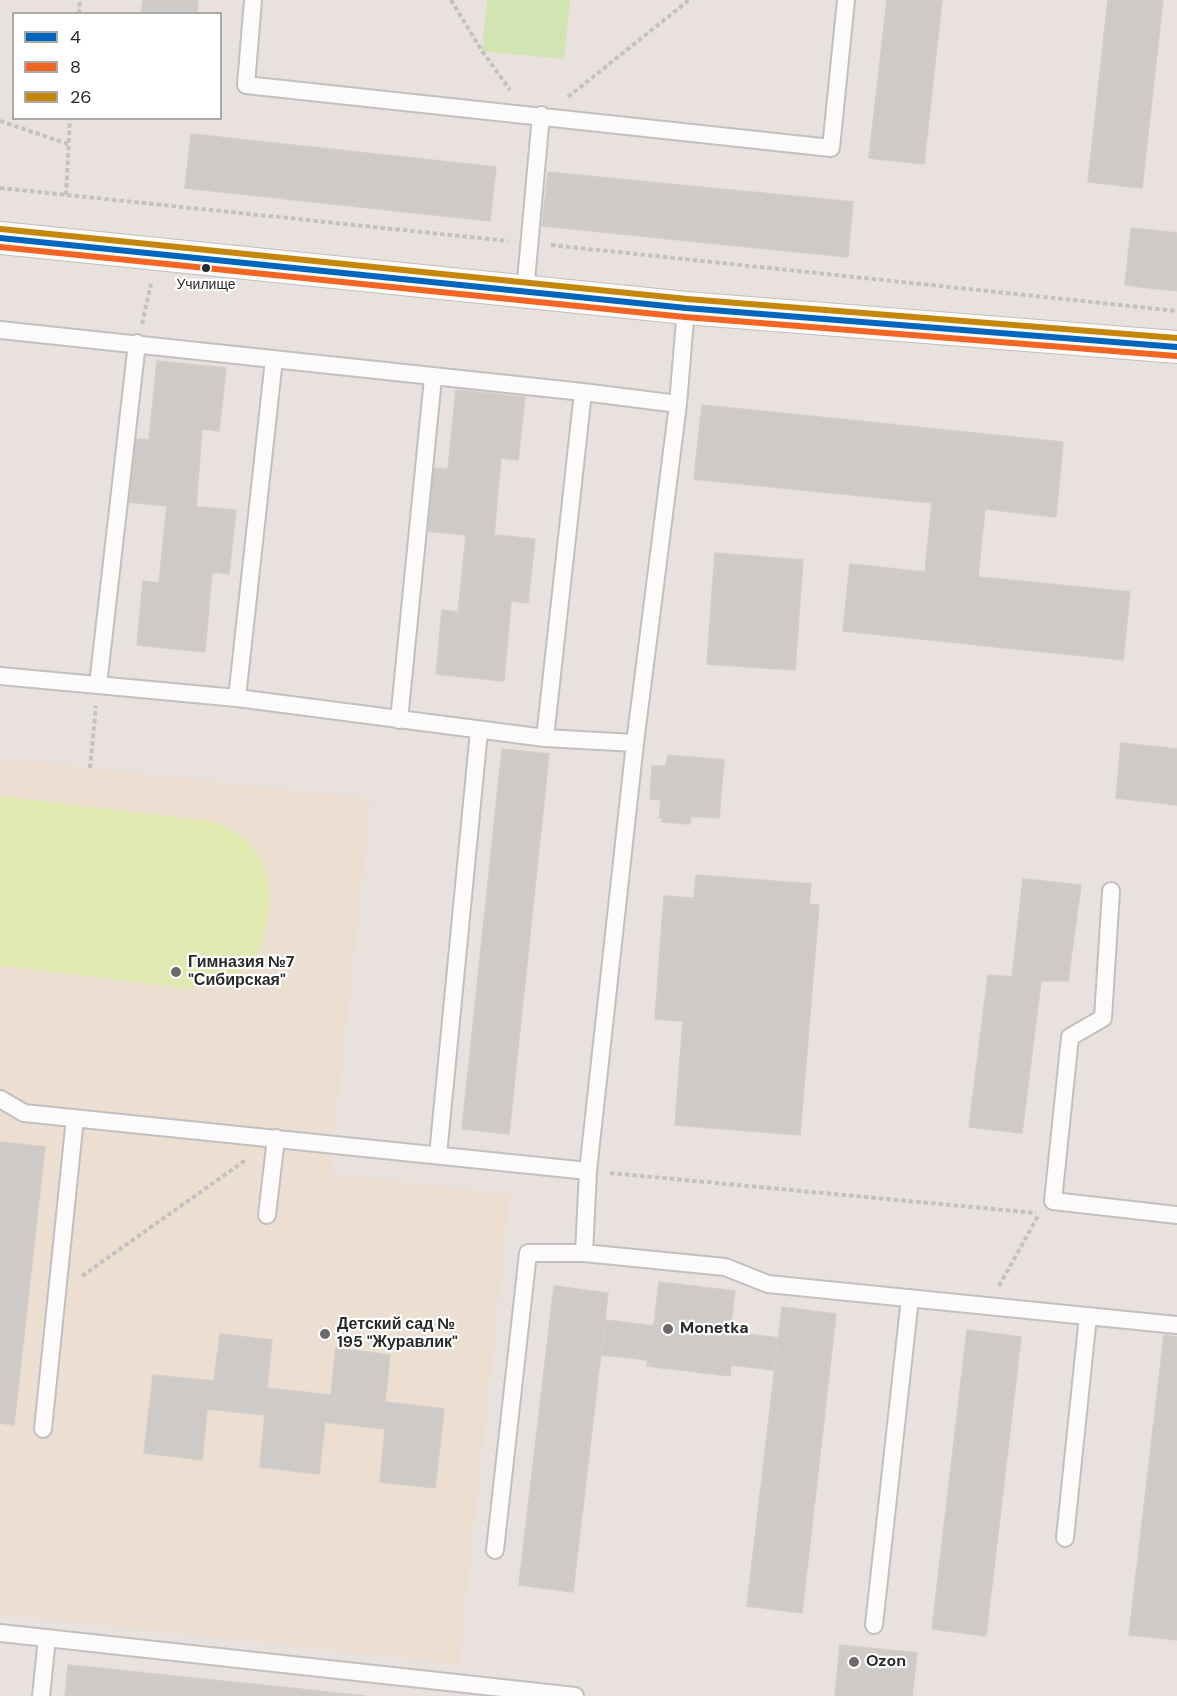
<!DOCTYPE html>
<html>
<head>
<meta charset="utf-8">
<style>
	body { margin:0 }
	#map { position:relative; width:1177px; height:1696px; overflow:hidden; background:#e8e1de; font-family:"DM Sans",sans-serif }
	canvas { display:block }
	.legend { position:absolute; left:12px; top:12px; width:210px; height:108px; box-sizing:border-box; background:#fff; border:2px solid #a9a9a9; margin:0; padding:8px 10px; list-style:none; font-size:18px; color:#292929 }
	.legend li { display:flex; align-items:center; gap:12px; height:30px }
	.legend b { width:30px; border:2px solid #a9a9a9 }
</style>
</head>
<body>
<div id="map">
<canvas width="1177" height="1696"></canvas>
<ul class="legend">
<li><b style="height:8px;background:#0065bd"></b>4</li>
<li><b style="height:8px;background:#f26522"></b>8</li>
<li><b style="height:8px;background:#c4870a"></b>26</li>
</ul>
</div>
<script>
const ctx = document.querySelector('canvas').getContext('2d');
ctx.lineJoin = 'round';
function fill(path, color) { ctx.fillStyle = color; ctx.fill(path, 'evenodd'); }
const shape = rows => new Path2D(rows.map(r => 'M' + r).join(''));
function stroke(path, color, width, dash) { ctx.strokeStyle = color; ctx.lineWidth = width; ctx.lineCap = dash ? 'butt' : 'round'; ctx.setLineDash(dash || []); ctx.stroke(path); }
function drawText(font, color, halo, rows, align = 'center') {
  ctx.font = font + ' "DM Sans",sans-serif'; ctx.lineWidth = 4.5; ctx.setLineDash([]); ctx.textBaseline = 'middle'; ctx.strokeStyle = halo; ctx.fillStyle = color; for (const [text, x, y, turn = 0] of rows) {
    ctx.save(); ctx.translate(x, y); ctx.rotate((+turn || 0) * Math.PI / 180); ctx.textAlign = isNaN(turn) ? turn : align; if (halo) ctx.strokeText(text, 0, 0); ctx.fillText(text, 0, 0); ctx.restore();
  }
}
fill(shape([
	[0,758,371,799,330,1174,510,1194,459,1664,0,1614]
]), '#ecded1');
fill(shape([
	[487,0,570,0,564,59,482,51]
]), '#d1e5b3');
fill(shape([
	[0,796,215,822,245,838,263,862,270,887,269,914,263,940,251,965,227,982,190,989,0,965]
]), '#e0eab0');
const building = shape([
	[143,0,198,0,197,14,141,14,143,0],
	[887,0,942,0,924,164,869,158,887,0],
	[1108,0,1163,0,1142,188,1088,182,1108,0],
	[191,134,496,167,490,221,185,188,191,134],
	[548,172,853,202,848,257,542,226,548,172],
	[1131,228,1177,233,1177,291,1125,285,1131,228],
	[157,361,226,368,219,431,202,429,196,507,236,510,229,574,212,572,205,652,137,645,143,581,159,583,167,506,127,502,133,439,149,440,157,361],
	[456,390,525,397,518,460,501,458,494,535,535,539,528,603,511,601,504,681,436,674,442,610,458,612,466,535,426,531,432,468,448,469,456,390],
	[702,405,1063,442,1056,517,985,509,978,577,1130,592,1123,660,843,631,850,564,925,572,932,503,694,479,702,405],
	[715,553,803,560,795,670,707,664,715,553],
	[1121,743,1177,749,1177,805,1116,798,1121,743],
	[502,749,549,754,509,1134,462,1129,502,749],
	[668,755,724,760,719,818,691,816,690,824,662,822,663,818,659,818,661,800,650,799,652,766,666,766,668,755],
	[696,875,811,884,809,904,819,905,800,1135,675,1125,683,1021,655,1019,664,896,694,898,696,875],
	[1023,879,1081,885,1068,981,1041,981,1022,1133,969,1127,988,975,1012,977,1023,879],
	[0,1142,45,1147,14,1425,0,1423,0,1142],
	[659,1282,735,1291,730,1332,778,1338,774,1370,731,1365,730,1376,647,1366,648,1360,602,1355,606,1320,654,1326,659,1282],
	[554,1286,608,1293,573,1592,519,1585,554,1286],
	[782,1307,836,1314,802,1613,747,1606,782,1307],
	[967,1330,1021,1337,986,1636,932,1629,967,1330],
	[220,1334,272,1340,267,1388,331,1395,336,1348,390,1355,385,1402,444,1409,435,1488,380,1482,385,1429,325,1422,319,1474,260,1467,265,1415,207,1409,202,1460,144,1453,153,1375,214,1381,220,1334],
	[1164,1335,1177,1337,1177,1640,1129,1635,1164,1335],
	[840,1645,917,1653,912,1696,835,1696,840,1645],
	[68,1665,290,1688,366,1696,65,1696,68,1665]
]);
fill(building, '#cecac7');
stroke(building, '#d3cdca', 1.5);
const lane = shape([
	[253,0,246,85,831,148,846,0],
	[525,292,541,115],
	[0,330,583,392,678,404],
	[0,676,237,698,545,738,635,743],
	[98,685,137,343],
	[237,698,274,359],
	[399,720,433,378],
	[545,738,583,392],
	[1111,891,1103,1018,1070,1037,1053,1201,1177,1215],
	[0,1099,24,1113,588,1171],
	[438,1155,479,731],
	[267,1215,276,1138],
	[584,1253,725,1267,768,1284,1177,1325],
	[43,1429,75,1118],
	[1065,1538,1088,1316],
	[495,1550,528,1253,584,1253,588,1171,635,743,678,404,686,308],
	[874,1625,910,1298],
	[0,1633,575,1696],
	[41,1696,47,1638]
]);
const street = shape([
	[0,238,686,308,1177,347]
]);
stroke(lane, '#c1bfc0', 20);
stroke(street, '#c1bfc0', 34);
stroke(shape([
	[451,0,482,51,510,90],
	[79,14,80,0],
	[568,97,689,0],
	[0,121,68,144],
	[0,188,508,241],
	[66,195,70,118],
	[551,245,1177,311],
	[142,324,151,284],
	[90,768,96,706],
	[610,1173,1036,1213],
	[82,1276,247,1159],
	[999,1286,1038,1216]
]), '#c3c2c2', 4, [4.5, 3]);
stroke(lane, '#fcfafa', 16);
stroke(street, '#fcfafa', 32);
stroke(shape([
	[0,238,686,308,1177,347]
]), '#0065bd', 6);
stroke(shape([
	[0,247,685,317,1176,356]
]), '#f26522', 6);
stroke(shape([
	[1,229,687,299,1177,338]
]), '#c4870a', 6);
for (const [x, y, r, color] of [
	[206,268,5,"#292929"],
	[176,972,6,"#6c6968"],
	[668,1329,6,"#6c6968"],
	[325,1334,6,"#6c6968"],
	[854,1662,6,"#6c6968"]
]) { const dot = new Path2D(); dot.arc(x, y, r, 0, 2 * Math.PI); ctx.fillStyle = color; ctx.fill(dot); stroke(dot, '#fff', 2); }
drawText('14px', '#292929', '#fff', [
	["Училище",206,285]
]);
drawText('bold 16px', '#292929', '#fff', [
	["Гимназия №7",188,963],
	["\"Сибирская\"",188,981],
	["Детский сад №",337,1325],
	["195 \"Журавлик\"",337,1343],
	["Monetka",680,1329],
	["Ozon",866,1662]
], 'left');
</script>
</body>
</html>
